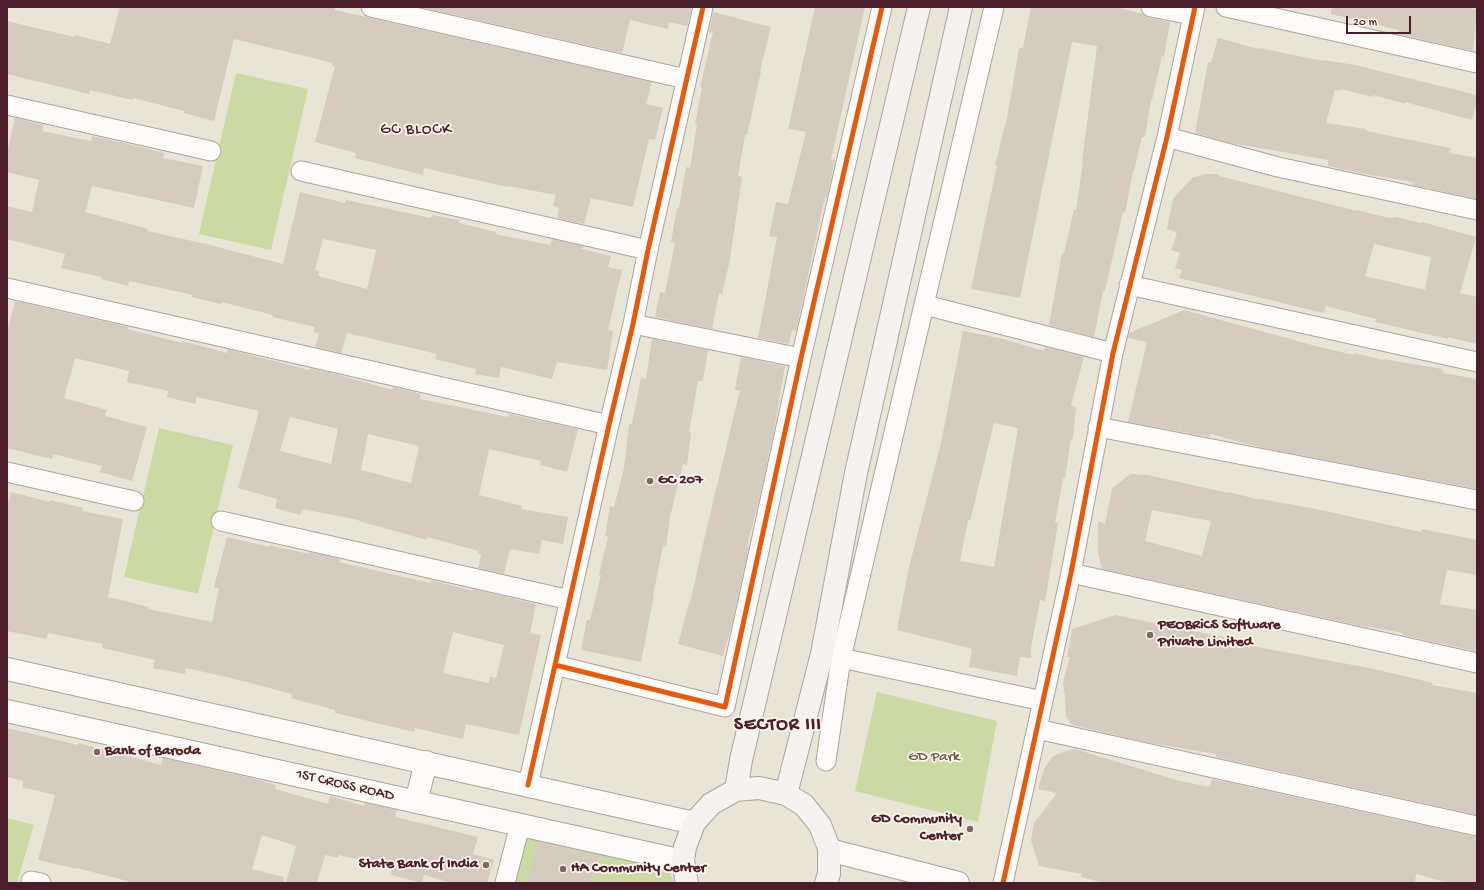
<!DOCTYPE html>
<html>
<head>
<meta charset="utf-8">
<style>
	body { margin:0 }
	#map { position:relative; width:1484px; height:890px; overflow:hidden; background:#e8e4d6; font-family:"Gochi Hand",sans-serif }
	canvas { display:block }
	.frame { position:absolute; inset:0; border:8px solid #4a1f2b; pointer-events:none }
	.scale { position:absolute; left:1346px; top:16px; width:65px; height:18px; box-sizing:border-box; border:2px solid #4a1f2b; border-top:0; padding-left:5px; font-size:12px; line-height:14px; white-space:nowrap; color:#4a1f2b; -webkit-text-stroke:3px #fbf7ec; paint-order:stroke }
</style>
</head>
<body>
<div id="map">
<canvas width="1484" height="890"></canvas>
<div class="frame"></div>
<div class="scale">20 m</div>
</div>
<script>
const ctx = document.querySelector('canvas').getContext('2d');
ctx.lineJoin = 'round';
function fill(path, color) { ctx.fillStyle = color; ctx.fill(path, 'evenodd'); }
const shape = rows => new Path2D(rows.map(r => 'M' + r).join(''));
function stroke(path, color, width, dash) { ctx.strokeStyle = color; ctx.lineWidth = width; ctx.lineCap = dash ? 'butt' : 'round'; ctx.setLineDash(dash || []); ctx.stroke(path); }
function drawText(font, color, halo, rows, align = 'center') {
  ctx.font = font + ' "Gochi Hand",sans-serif'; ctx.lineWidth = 3.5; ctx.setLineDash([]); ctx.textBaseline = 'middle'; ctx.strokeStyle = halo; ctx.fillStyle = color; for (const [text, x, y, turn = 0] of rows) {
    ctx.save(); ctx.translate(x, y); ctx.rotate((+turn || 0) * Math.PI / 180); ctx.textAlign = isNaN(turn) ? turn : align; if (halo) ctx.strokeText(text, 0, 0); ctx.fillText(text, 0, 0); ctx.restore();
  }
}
fill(shape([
	[236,73,308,89,271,250,199,234],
	[159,428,233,445,198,594,124,577],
	[877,692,997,721,978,822,855,791],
	[7,818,34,825,17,883,7,883],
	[524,835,668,868,674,883,511,883]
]), '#cbdaa3');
fill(shape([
	[120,7,335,7,335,10,652,82,646,104,663,108,655,140,649,139,633,207,591,198,584,224,557,218,559,208,553,206,556,195,508,186,508,187,424,168,423,175,355,158,356,153,315,142,335,66,332,66,333,63,234,39,214,121,183,113,184,111,134,98,133,100,90,90,89,94,7,74,7,21,74,37,75,35,110,44],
	[420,7,692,7,687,26,669,22,668,29,630,20,622,53],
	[815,7,865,7,831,159,835,160,827,197,825,197,796,331,792,330,789,344,758,338,777,237,769,236,776,202,788,204,806,132,788,129],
	[1031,7,1116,7,1143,14,1149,18,1170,22,1164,57,1162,56,1152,100,1151,100,1145,137,1142,137,1134,171,1133,171,1125,213,1123,212,1105,291,1103,291,1094,337,1049,325,1062,253,1064,253,1074,209,1076,210,1083,162,1082,162,1097,46,1072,42,1020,298,971,289,997,165,995,165,1008,113,1019,48,1023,48],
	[1332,7,1462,7,1477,9,1473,51,1398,34,1399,30,1331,14],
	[713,12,771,27,760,71,761,71,747,135,745,135,738,176,742,177,730,259,722,294,719,293,712,329,655,317,660,292,665,293,675,243,671,242,677,208,679,208,686,167,690,168,697,124,695,124,702,87,700,87,713,33,709,32],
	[1218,38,1259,49,1259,48,1323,61,1323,60,1355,65,1477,95,1477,101,1472,120,1405,102,1405,104,1373,95,1372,97,1341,89,1340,91,1335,90,1326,123,1366,129,1366,131,1451,148,1450,153,1477,158,1477,199,1412,185,1413,182,1360,173,1328,166,1328,160,1231,143,1195,133,1208,62,1211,63],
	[15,118,44,125,42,131,91,141,92,136,124,143,164,153,163,158,203,166,194,208,92,186,85,212,148,229,147,231,206,244,283,264,300,192,345,203,346,200,431,218,432,215,460,220,459,223,496,232,495,234,550,245,552,239,583,246,582,249,611,256,608,267,622,270,608,330,613,331,607,370,557,362,552,379,501,367,499,378,475,374,476,369,435,359,437,354,347,333,341,353,315,347,319,334,314,332,315,327,272,317,273,315,222,302,221,304,192,297,193,295,129,281,128,286,101,279,101,277,61,268,65,254,7,239,7,206,32,212,39,180,7,172,7,153],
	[323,239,376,250,367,289,318,276,319,271,315,270],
	[1205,174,1219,174,1219,176,1357,211,1357,210,1389,218,1396,217,1421,223,1422,222,1476,237,1460,293,1477,297,1477,344,1448,337,1448,339,1375,322,1376,319,1326,306,1324,313,1179,278,1182,270,1175,268,1180,253,1171,250,1177,233,1167,229,1173,199,1192,178],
	[1374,244,1431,257,1425,290,1365,276],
	[15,301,128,327,127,329,182,343,182,341,227,353,228,349,309,370,310,368,339,375,392,390,393,387,421,394,420,399,508,417,509,414,578,429,567,472,540,465,541,461,489,449,479,495,522,506,521,509,568,517,563,544,542,540,539,554,510,549,504,574,478,568,481,555,478,554,479,551,427,537,427,540,359,521,359,520,302,509,300,515,275,508,277,499,238,488,259,411,197,397,195,404,167,397,168,391,127,382,129,371,75,358,64,398,107,410,105,416,147,427,132,481,100,472,102,466,53,454,52,459,7,448,7,333],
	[290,417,338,429,331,464,280,451],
	[368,434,419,446,411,483,361,470],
	[1184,310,1323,348,1354,355,1354,353,1383,360,1383,359,1442,369,1441,370,1444,371,1443,373,1477,379,1477,489,1263,448,1211,434,1210,437,1128,422,1147,342,1128,338,1129,333],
	[963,331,1003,339,1044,351,1045,347,1084,357,1071,405,1076,407,1073,439,1071,439,1065,478,1063,478,1055,523,1058,523,1045,601,1040,600,1031,648,1031,658,1020,657,1017,676,969,667,972,649,897,630,909,567,941,443],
	[994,423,1018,428,994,567,960,561,968,520,970,521],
	[652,339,708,350,703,381,698,381,689,432,691,432,687,465,683,464,670,517,666,547,663,546,653,595,654,595,641,662,581,650,587,620,590,620,601,575,599,575,608,537,605,536,610,506,614,507,624,468,629,424,632,424,641,378,646,379],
	[741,357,785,366,774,430,760,496,747,546,749,546,733,620,723,656,678,644,689,603,690,603,707,527,740,390,735,390],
	[1131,474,1148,475,1228,493,1228,492,1261,500,1261,499,1316,509,1421,532,1422,529,1477,540,1477,575,1447,570,1440,604,1477,610,1477,638,1475,651,1402,635,1403,633,1352,624,1102,569,1098,552,1098,521,1105,524,1112,488],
	[1152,510,1211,521,1202,556,1145,541],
	[11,492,50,502,50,500,83,508,82,511,123,519,108,597,149,607,148,609,212,622,219,589,214,587,227,537,269,547,269,545,309,554,309,552,340,559,339,562,430,583,431,580,473,591,473,589,536,604,530,633,541,635,519,735,466,724,463,739,415,728,414,732,335,713,335,710,291,698,292,694,231,678,186,668,185,674,153,668,155,660,102,648,103,644,48,633,46,639,7,631,7,507],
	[453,632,504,645,496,678,490,677,489,683,443,673],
	[1115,615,1247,642,1247,645,1374,669,1433,683,1432,685,1477,693,1477,815,1216,757,1216,754,1150,743,1072,725,1066,717,1065,696,1063,682,1070,657,1067,657,1072,629],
	[7,728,78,745,78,743,161,765,163,758,247,777,276,785,275,789,328,804,330,796,364,806,365,803,397,810,395,817,478,837,473,854,494,860,487,883,451,883,424,875,422,883,391,875,393,868,339,855,338,858,325,855,317,883,286,883,296,846,262,835,252,869,284,877,283,883,135,883,77,868,77,869,38,860,55,795,22,787,23,781,7,777],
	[1075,749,1180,781,1210,787,1212,779,1477,837,1477,883,1448,883,1416,874,1415,883,1104,883,1081,877,1082,874,1039,866,1031,840,1034,823,1057,793,1038,789,1044,769,1052,757,1062,752],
	[537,841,599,856,592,883,527,883]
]), '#d6cbbf');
const minor = shape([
	[371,7,686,79],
	[1151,7,1192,15],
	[1226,7,1477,63],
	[7,105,211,151],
	[1167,137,1278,167,1477,210],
	[301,171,648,250],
	[1129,285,1477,362],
	[7,288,609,425],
	[925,305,1113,353],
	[633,324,801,358],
	[1098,427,1477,500],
	[7,472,134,501],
	[221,521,570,600],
	[1071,573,1477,663],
	[841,658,1043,701],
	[555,665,725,707,801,358,882,7],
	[1037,729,1477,826],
	[826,761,841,658,994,7],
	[528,785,609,425,633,324,648,250,703,7],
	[31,881,41,883],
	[505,883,520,825],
	[1003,883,1071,573,1113,353,1167,137,1195,7]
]);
const tertiary = shape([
	[7,669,694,823],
	[7,711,683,861],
	[416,802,426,762],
	[829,850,958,883]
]);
const secondary = shape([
	[736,790,741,760,919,7],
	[786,794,822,654,856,473,961,7],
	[687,883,683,861,685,847,694,823,711,804,736,790,759,788,786,794,804,805,820,825,829,848,829,874,826,883]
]);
stroke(minor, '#aca49d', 21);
stroke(tertiary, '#aca49d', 24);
stroke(secondary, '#aca49d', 24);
stroke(minor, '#fcfbf9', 19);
stroke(tertiary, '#fcfbf9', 22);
stroke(secondary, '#f6f2ef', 22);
stroke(shape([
	[555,665,725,707,801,358,882,7],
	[528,785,609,425,633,324,648,250,703,7],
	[1003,883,1071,573,1113,353,1167,137,1195,7]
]), '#e8590c', 5);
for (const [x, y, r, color] of [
	[650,481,4,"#816467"],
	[1150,635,4,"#816467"],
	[97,752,4,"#816467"],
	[970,829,4,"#816467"],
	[486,865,4,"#816467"],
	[563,869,4,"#816467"]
]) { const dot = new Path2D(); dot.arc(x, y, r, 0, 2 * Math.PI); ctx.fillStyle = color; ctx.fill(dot); stroke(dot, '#fbf7ec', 1.5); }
drawText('bold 15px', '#4a1f2b', '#fbf7ec', [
	["GC 207",658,481],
	["PEOBRiCS Software",1158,626],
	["Private Limited",1158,643],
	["Bank of Baroda",105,752],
	["GD Community",962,820,"right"],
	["Center",962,837,"right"],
	["State Bank of India",478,865,"right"],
	["HA Community Center",571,869]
], 'left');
drawText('15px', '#6a5542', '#fbf7ec', [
	["GD Park",934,758]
]);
drawText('15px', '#4a1f2b', '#fbf7ec', [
	["1ST CROSS ROAD",345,786,13]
]);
ctx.letterSpacing = '1px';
drawText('16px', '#4a1f2b', '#fbf7ec', [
	["GC BLOCK",416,131]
]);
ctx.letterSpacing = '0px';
ctx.letterSpacing = '1px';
drawText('bold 19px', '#4a1f2b', '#fbf7ec', [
	["SECTOR III",778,726]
]);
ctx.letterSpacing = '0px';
</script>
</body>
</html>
